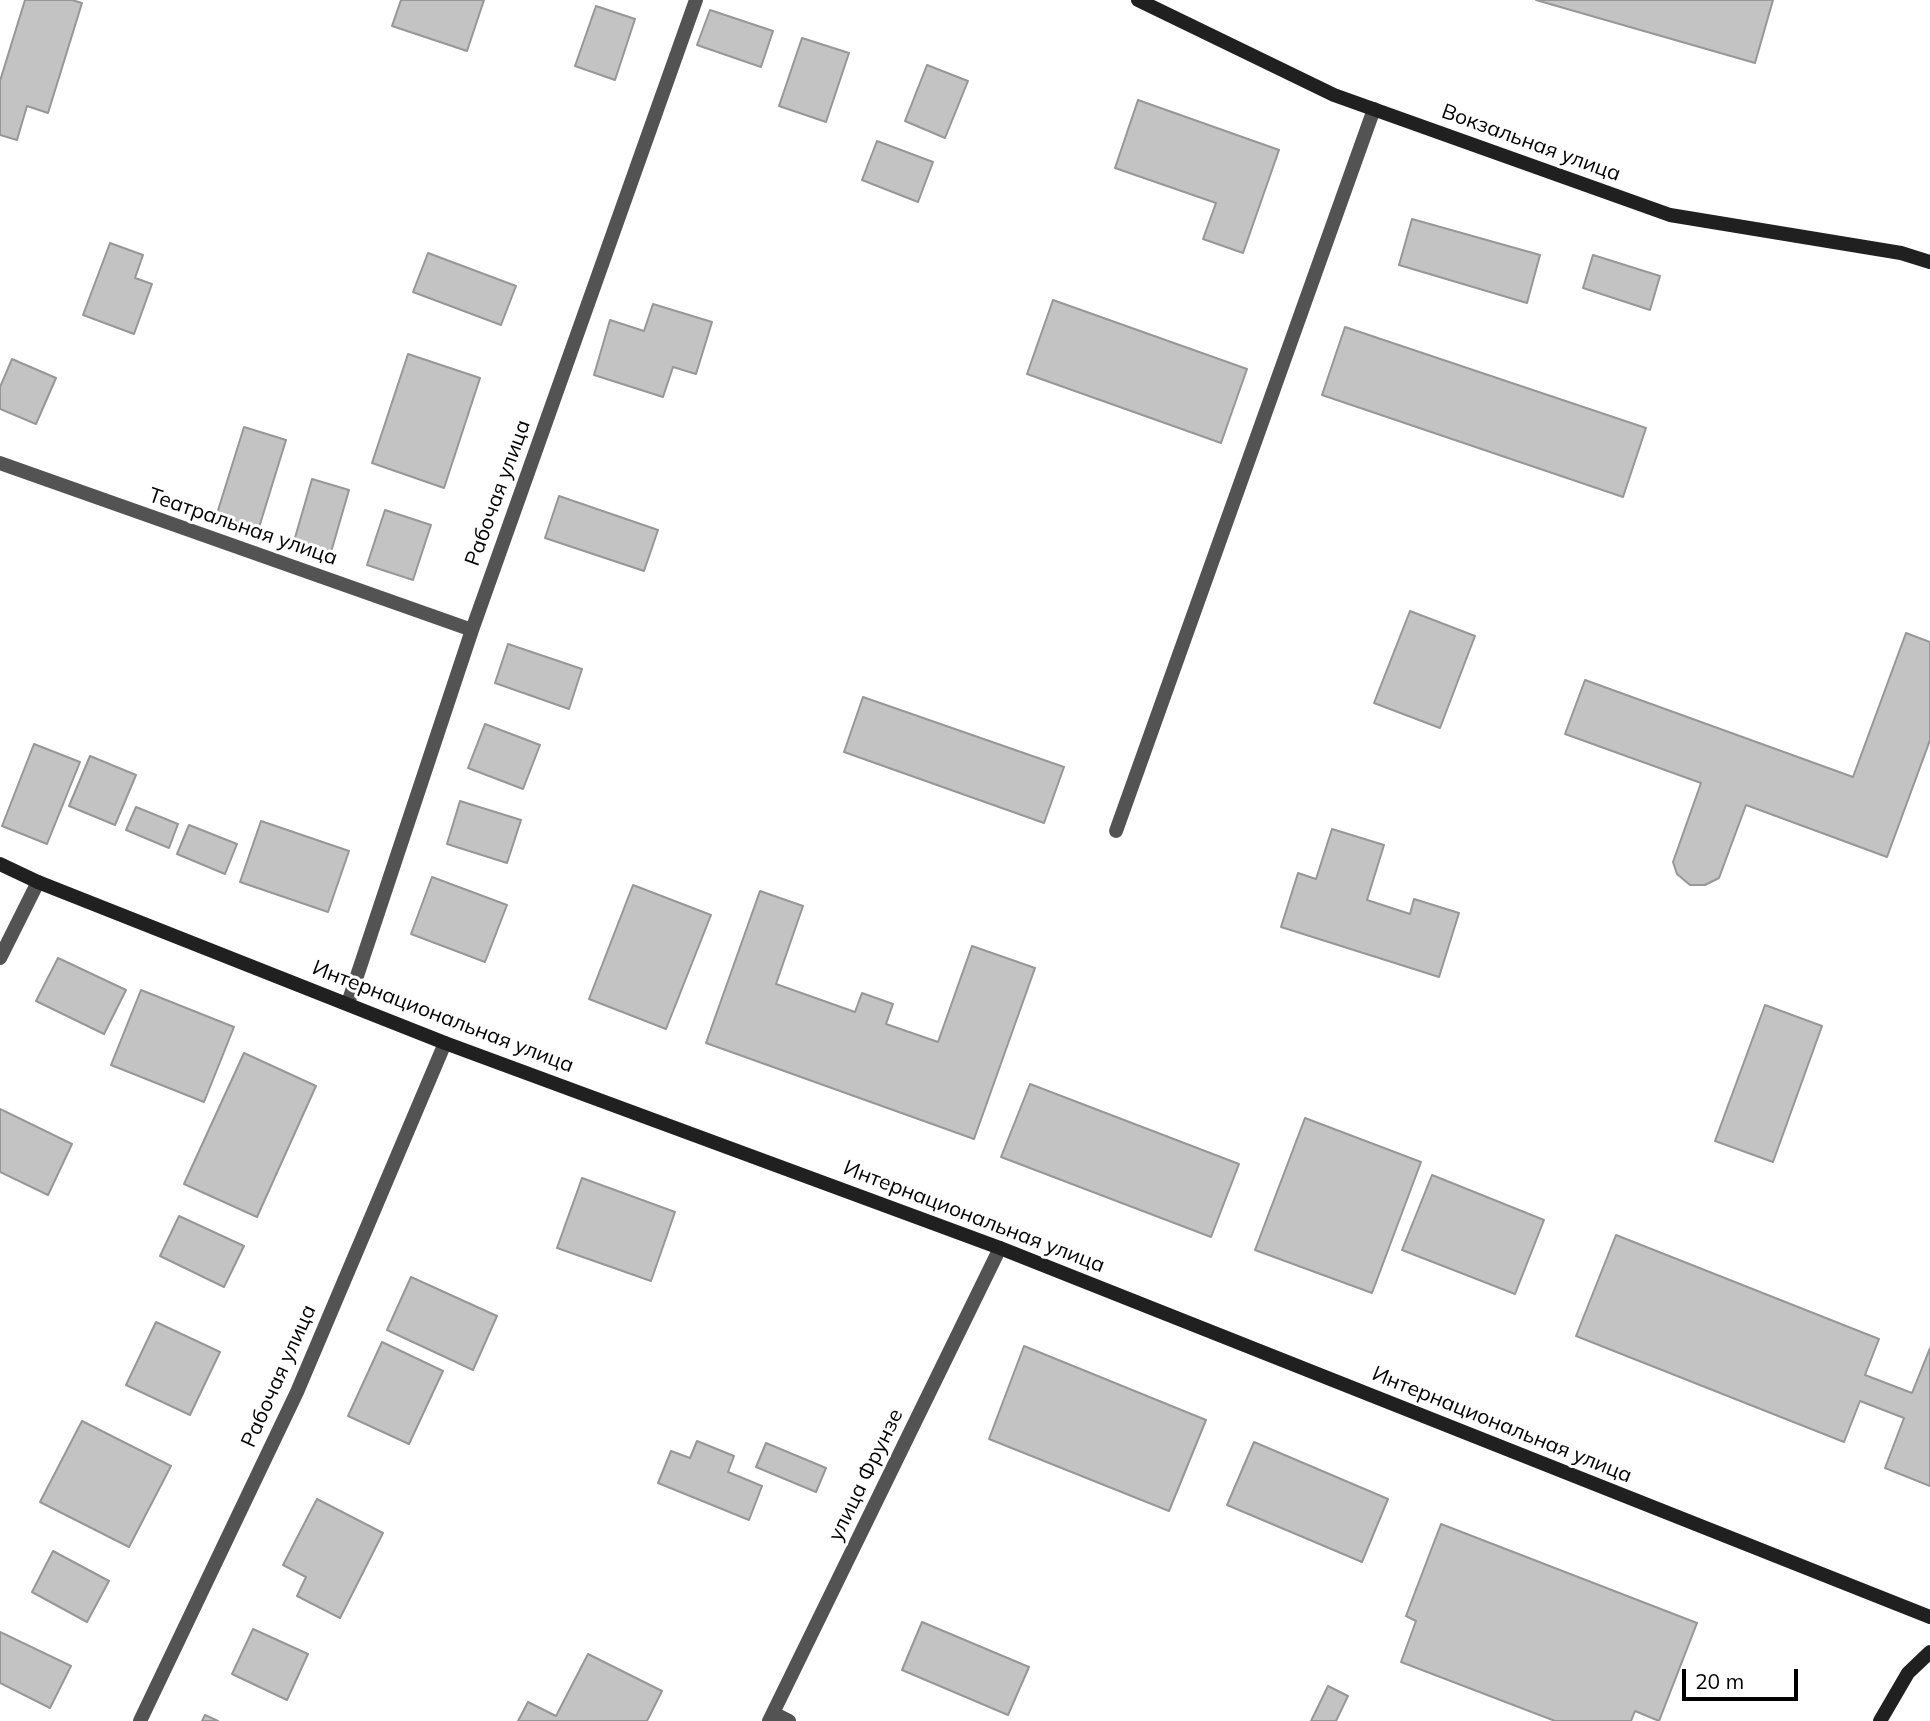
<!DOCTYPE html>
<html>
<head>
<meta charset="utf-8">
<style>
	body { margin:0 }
	#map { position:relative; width:1930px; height:1721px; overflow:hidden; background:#fff; font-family:Mulish,sans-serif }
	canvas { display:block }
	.scale { position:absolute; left:1682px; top:1669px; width:116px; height:32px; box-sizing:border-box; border:4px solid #000; border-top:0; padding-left:9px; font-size:21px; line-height:24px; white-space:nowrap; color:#000; -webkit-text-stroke:5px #fff; paint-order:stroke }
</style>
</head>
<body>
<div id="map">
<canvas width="1930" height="1721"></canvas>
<div class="scale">20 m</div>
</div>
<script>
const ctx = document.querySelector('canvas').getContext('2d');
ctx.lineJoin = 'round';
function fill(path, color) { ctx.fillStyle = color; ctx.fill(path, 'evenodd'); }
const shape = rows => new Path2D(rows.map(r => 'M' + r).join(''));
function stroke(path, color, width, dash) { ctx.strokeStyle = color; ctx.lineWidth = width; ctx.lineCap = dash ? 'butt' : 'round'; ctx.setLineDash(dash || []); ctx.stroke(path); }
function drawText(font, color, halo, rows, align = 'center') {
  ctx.font = font + ' Mulish,sans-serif'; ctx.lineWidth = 6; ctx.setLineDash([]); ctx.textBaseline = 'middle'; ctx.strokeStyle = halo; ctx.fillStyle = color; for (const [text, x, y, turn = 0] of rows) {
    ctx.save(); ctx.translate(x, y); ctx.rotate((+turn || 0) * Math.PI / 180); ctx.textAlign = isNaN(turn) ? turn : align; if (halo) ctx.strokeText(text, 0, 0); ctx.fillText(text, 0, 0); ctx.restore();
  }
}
const building = shape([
	[25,0,72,0,82,3,48,113,27,106,17,140,0,135,0,81,25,0],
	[401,0,484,0,467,51,392,26,401,0],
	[1536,0,1773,0,1755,63,1536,0],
	[596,6,635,19,615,80,575,66,596,6],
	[710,10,773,31,761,67,697,45,710,10],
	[802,38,849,53,826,122,779,106,802,38],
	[927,65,968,81,945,138,905,121,927,65],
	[1138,100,1279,150,1243,253,1203,239,1216,203,1115,168,1138,100],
	[877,141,933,162,918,202,862,180,877,141],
	[1412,219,1540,255,1527,303,1399,265,1412,219],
	[110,243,143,255,135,278,152,284,134,334,83,315,110,243],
	[428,253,516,286,501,325,413,292,428,253],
	[1593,255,1660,276,1650,310,1583,288,1593,255],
	[1053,300,1247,369,1221,443,1027,374,1053,300],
	[653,304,712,322,696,374,673,367,663,397,594,375,610,320,644,331,653,304],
	[1345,327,1646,428,1623,497,1322,395,1345,327],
	[408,354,480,378,444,488,372,463,408,354],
	[12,359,56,378,36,424,0,409,0,387,12,359],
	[244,427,286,440,257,534,215,520,244,427],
	[312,479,349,490,329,559,292,548,312,479],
	[559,496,658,530,644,571,545,538,559,496],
	[385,510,431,525,413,580,367,565,385,510],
	[1410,611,1475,636,1440,728,1374,703,1410,611],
	[1906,633,1930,642,1930,740,1887,857,1746,805,1719,878,1705,885,1690,885,1677,874,1673,862,1701,783,1565,734,1585,680,1853,777,1906,633],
	[508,644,582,669,569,709,495,683,508,644],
	[863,697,1064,767,1044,823,844,752,863,697],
	[485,724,540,745,523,789,468,768,485,724],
	[34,744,80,762,47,844,2,826,34,744],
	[90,756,136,775,115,825,69,806,90,756],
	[460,801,521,820,507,863,447,844,460,801],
	[136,807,178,824,169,848,126,830,136,807],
	[261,821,349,851,328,912,240,882,261,821],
	[189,825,237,844,225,874,177,854,189,825],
	[1332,829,1384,845,1367,900,1410,914,1414,899,1459,913,1439,977,1281,927,1298,873,1316,879,1332,829],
	[432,877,507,905,485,962,411,934,432,877],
	[633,885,711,915,666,1029,589,999,633,885],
	[760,891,803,906,776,984,855,1012,862,993,893,1004,886,1024,938,1042,972,946,1035,968,974,1139,706,1043,760,891],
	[58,958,126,990,104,1034,36,1001,58,958],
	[141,990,234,1027,204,1102,111,1065,141,990],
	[1765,1005,1822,1026,1773,1162,1715,1141,1765,1005],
	[244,1053,316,1086,257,1217,184,1184,244,1053],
	[1030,1084,1239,1164,1211,1237,1001,1157,1030,1084],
	[0,1109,72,1144,48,1195,0,1172,0,1109],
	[1305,1118,1421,1162,1372,1293,1255,1250,1305,1118],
	[1432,1175,1544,1220,1515,1294,1402,1250,1432,1175],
	[582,1178,675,1212,651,1281,557,1248,582,1178],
	[179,1216,244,1246,224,1287,160,1256,179,1216],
	[1616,1235,1879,1339,1865,1375,1912,1393,1930,1348,1930,1486,1885,1468,1904,1418,1860,1401,1844,1442,1576,1336,1616,1235],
	[411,1277,497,1316,473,1370,387,1330,411,1277],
	[156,1322,220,1352,190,1415,126,1385,156,1322],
	[382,1342,443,1371,409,1444,348,1416,382,1342],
	[1024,1346,1206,1420,1169,1511,989,1439,1024,1346],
	[82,1421,171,1466,129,1547,40,1502,82,1421],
	[697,1441,734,1456,728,1472,762,1486,749,1520,658,1483,671,1451,690,1458,697,1441],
	[1254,1442,1388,1499,1362,1562,1227,1505,1254,1442],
	[766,1443,826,1468,816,1492,756,1467,766,1443],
	[317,1499,383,1533,340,1618,297,1596,306,1577,283,1565,317,1499],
	[1441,1524,1697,1623,1659,1721,1635,1711,1631,1721,1555,1721,1401,1662,1416,1621,1406,1616,1441,1524],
	[53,1551,109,1581,87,1622,32,1592,53,1551],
	[922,1622,1029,1667,1008,1715,902,1670,922,1622],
	[253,1629,308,1654,287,1700,232,1674,253,1629],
	[0,1632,71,1666,50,1708,0,1683,0,1632],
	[588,1654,662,1691,647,1721,518,1721,528,1702,556,1716,588,1654],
	[1328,1686,1348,1696,1336,1721,1311,1721,1328,1686],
	[205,1715,218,1721,202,1721,205,1715]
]);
fill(building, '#c3c3c3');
stroke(building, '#979797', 2);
stroke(shape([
	[1116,831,1374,109]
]), '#535353', 14);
stroke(shape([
	[0,463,472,630],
	[0,958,38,882],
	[348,1003,472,630,696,0],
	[773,1713,789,1721],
	[140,1721,297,1392,445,1043],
	[769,1721,1000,1248]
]), '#535353', 14);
stroke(shape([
	[1138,0,1334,95,1670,215,1901,253,1930,262],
	[0,864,38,882,445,1043,1000,1248,1930,1617],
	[1880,1721,1908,1673,1930,1652]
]), '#202020', 14);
drawText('21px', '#000', '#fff', [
	["Вокзальная улица",1531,143,20],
	["Рабочая улица",498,493,-70],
	["Театральная улица",243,527,19],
	["Интернациональная улица",443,1017,21],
	["Интернациональная улица",974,1217,21],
	["Рабочая улица",279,1376,-66],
	["Интернациональная улица",1502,1425,22],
	["улица Фрунзе",866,1475,-64]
]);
</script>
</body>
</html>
